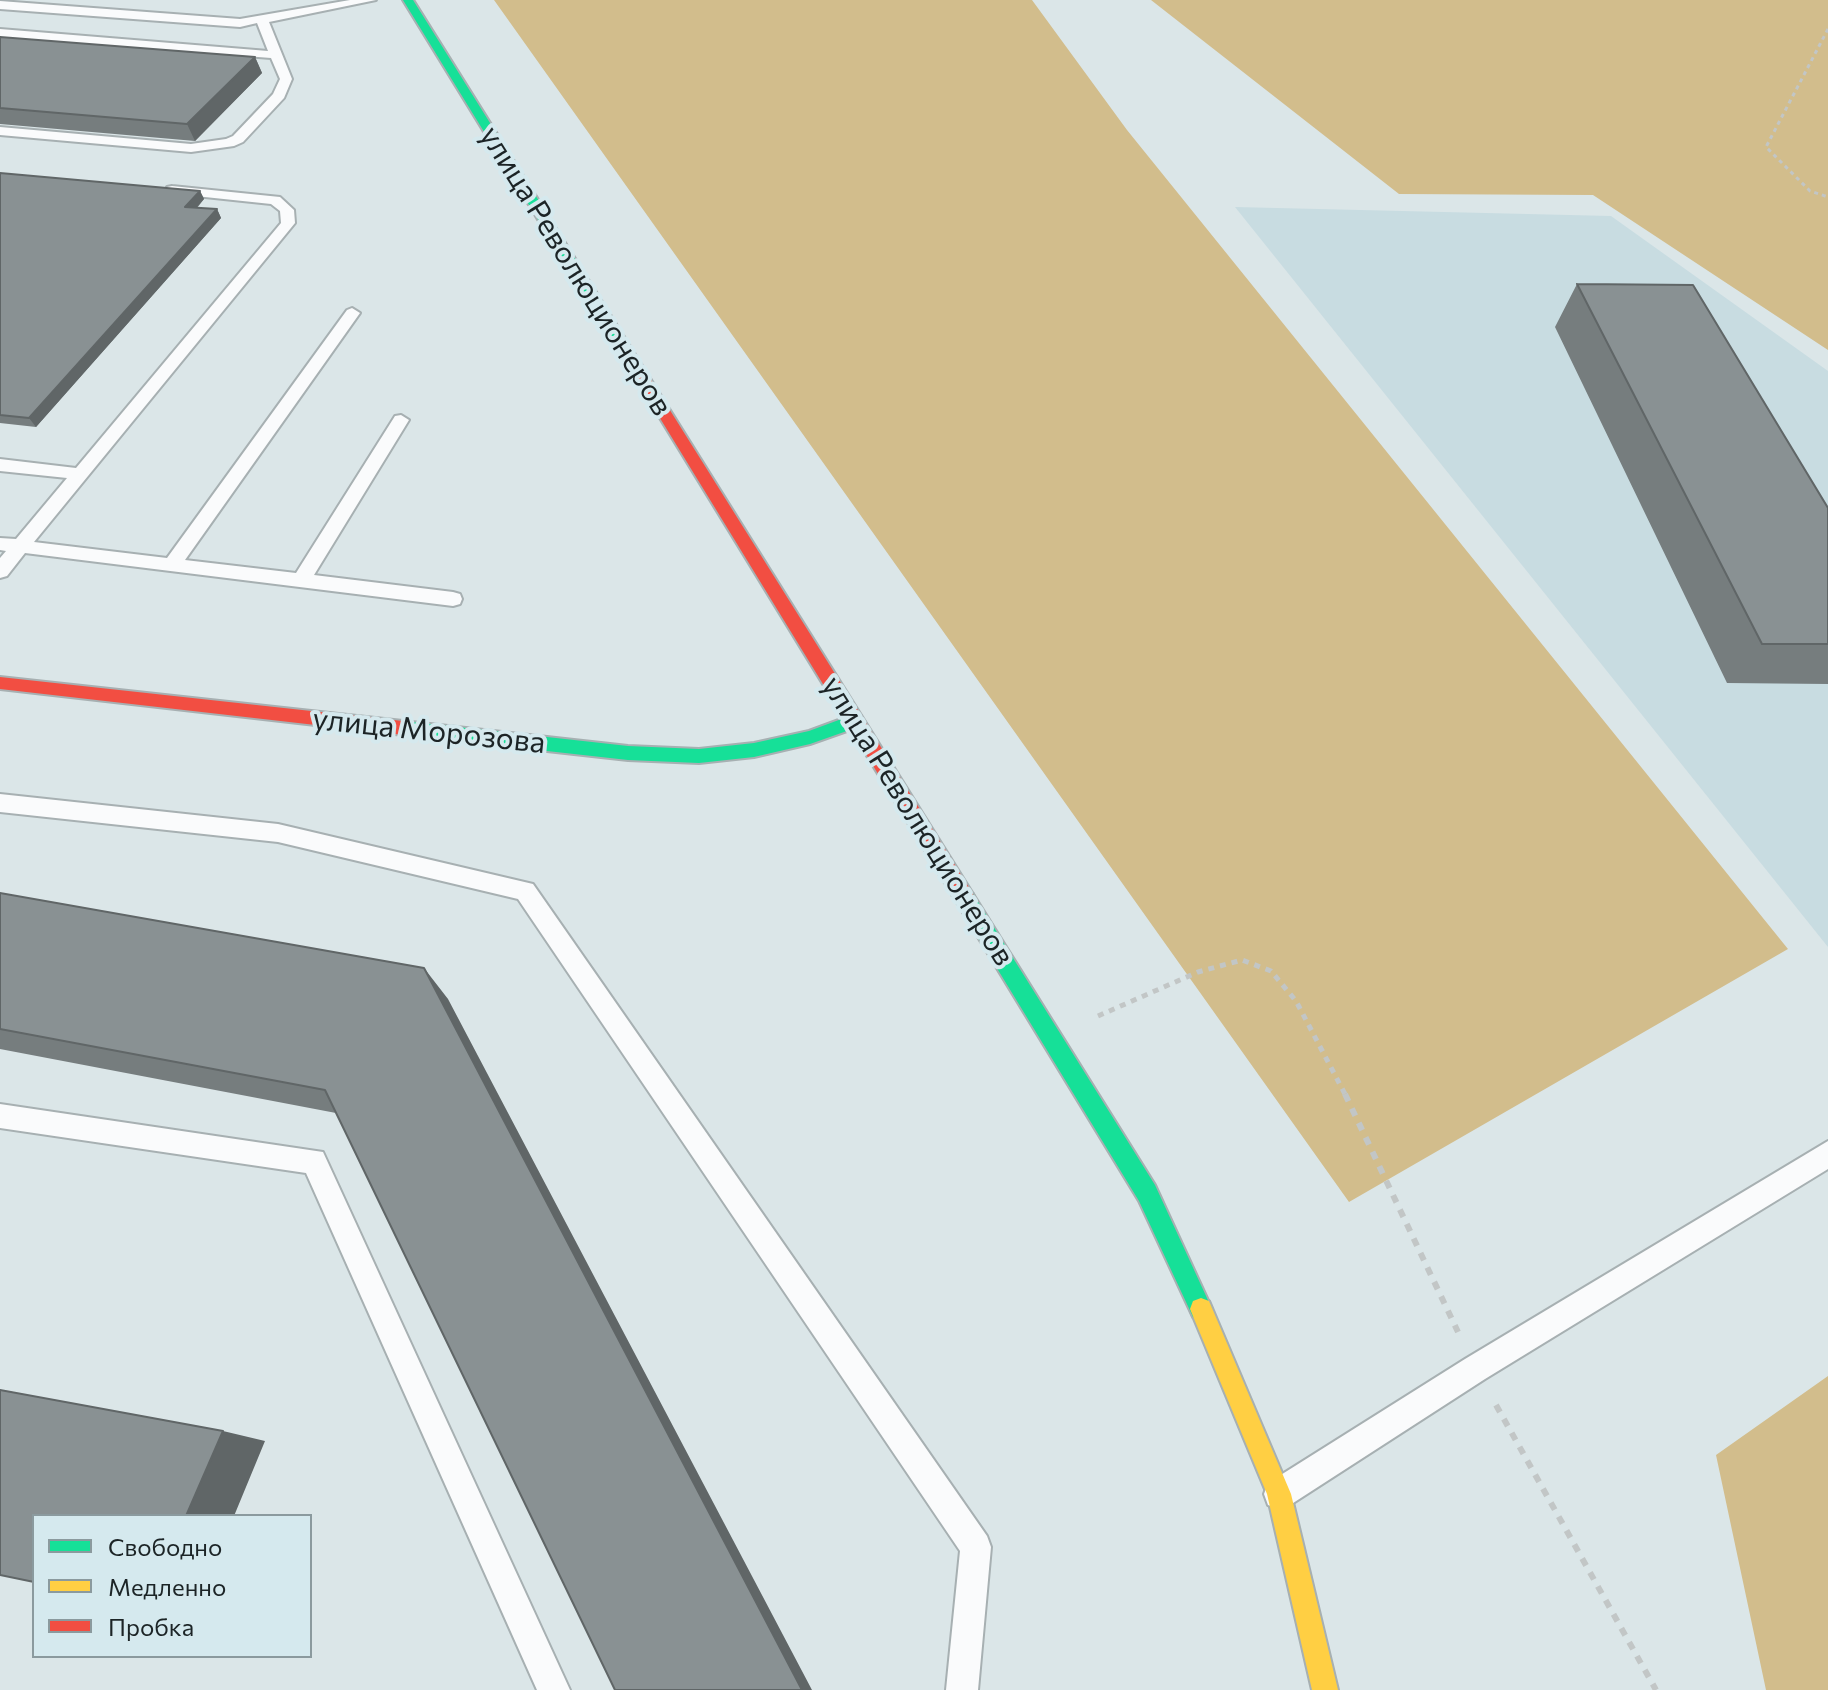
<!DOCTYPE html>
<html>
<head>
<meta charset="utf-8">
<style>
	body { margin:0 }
	#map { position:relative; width:1828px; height:1690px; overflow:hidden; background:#dbe6e8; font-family:Commissioner,sans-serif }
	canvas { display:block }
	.legend { position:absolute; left:32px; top:1514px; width:280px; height:144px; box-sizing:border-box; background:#d5e9ee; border:2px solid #8b9a9e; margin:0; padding:10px 14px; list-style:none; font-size:24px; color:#1c2426 }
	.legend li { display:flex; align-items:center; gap:16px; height:40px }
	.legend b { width:40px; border:2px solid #8b9a9e }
</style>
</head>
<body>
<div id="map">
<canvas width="1828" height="1690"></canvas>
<ul class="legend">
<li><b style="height:10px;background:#16e098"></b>Свободно</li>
<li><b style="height:10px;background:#ffcf43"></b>Медленно</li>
<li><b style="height:10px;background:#f24e42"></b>Пробка</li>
</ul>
</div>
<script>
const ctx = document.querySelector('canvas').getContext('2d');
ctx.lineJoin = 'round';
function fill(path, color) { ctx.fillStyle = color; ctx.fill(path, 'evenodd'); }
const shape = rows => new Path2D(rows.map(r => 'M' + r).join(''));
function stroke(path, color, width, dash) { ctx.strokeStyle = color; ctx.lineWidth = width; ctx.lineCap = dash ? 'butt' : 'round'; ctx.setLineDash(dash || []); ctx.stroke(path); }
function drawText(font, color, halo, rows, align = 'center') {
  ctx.font = font + ' Commissioner,sans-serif'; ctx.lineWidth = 8; ctx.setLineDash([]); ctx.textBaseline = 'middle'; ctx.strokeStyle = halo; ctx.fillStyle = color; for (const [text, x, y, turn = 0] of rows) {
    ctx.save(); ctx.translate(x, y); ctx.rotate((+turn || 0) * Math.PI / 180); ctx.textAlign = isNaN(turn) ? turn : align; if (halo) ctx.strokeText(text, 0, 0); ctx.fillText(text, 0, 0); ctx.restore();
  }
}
fill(shape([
	[1235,207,1611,216,1828,371,1828,947]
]), '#c8dce1');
fill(shape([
	[494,0,1032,0,1127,130,1788,949,1349,1202],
	[1151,0,1828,0,1828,350,1593,195,1399,194],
	[1828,1376,1828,1690,1766,1690,1716,1455]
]), '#d2bd8c');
const lane = shape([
	[350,0,376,0,269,22,292,79,284,98,243,142,234,146,191,152,0,135,0,127,191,144,226,139,233,136,273,94,280,79,271,58,0,37,0,29,268,51,257,23,240,27,0,9,0,1,240,19,350,0],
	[172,186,280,197,294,210,295,223,34,542,167,558,347,310,352,308,360,313,185,560,296,573,395,416,401,415,409,420,314,575,453,592,460,594,462,599,460,604,453,606,25,553,7,576,0,578,0,558,6,551,0,550,0,538,16,539,67,478,0,471,0,459,76,468,281,223,280,211,271,204,167,193,167,187,172,186],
	[0,794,278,824,533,884,987,1536,991,1547,978,1690,946,1690,960,1551,518,899,278,842,0,812,0,794],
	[0,1104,323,1152,570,1690,537,1690,306,1173,0,1128,0,1104],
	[1828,1141,1828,1169,1485,1379,1290,1505,1279,1509,1268,1505,1264,1494,1268,1483,1465,1359,1828,1141]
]);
const fast = shape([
	[403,0,413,0,631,348,629,351,617,348,403,0],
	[855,714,861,716,863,721,861,726,810,744,754,757,699,763,628,760,412,736,404,729,412,722,628,746,699,749,754,743,809,731,855,714],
	[966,892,973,894,1155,1185,1212,1309,1209,1317,1201,1320,1193,1317,1139,1201,959,906,957,900,959,894,966,892]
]);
const slow = shape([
	[1201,1298,1209,1301,1291,1494,1338,1690,1312,1690,1267,1494,1190,1309,1193,1301,1201,1298]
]);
const jam = shape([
	[624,344,631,348,973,894,975,900,973,906,966,908,959,906,617,348,624,344],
	[0,677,412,722,420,729,412,736,0,689,0,677]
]);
stroke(lane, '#a7b0b2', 4);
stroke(fast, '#a7b0b2', 4);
stroke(slow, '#a7b0b2', 4);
stroke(jam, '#a7b0b2', 4);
stroke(shape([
	[1828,29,1766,147,1810,191,1828,197]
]), '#c2c6c6', 3, [4, 4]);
stroke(shape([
	[1098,1016,1198,972,1242,960,1271,971,1296,1001,1346,1096]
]), '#c2c6c6', 5, [6, 6]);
stroke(shape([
	[1345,1094,1458,1332],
	[1496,1405,1656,1690]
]), '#c2c6c6', 6, [8, 8]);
fill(lane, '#fafbfc');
fill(fast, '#16e098');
fill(slow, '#ffcf43');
fill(jam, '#f24e42');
fill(shape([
	[0,37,255,57,262,73,195,141,0,124],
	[0,173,200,191,204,199,197,208,217,209,221,218,36,427,0,423],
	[1577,284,1828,508,1828,684,1727,683,1555,327],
	[0,893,448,999,336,1113,0,1049]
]), '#767d7e');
fill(shape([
	[255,57,262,73,195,141,187,124],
	[200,191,204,199,190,215,185,207],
	[217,209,221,218,36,427,29,418],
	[424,968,448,999,812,1690,802,1690],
	[223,1431,265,1441,234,1516,186,1516]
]), '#606667');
const building = shape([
	[0,37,255,57,187,124,0,108,0,37],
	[0,173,200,191,185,207,217,209,29,418,0,415,0,173],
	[1577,284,1693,285,1828,508,1828,644,1762,644,1577,284],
	[0,893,424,968,802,1690,615,1690,325,1090,0,1029,0,893],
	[0,1390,223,1431,186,1516,34,1516,34,1582,0,1575,0,1390]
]);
fill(building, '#899193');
stroke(building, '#606667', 2);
drawText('30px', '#1c2426', '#d5e9ee', [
	["улица Революционеров",576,271,58],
	["улица Морозова",429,731,6],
	["улица Революционеров",918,821,58]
]);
</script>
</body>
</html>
